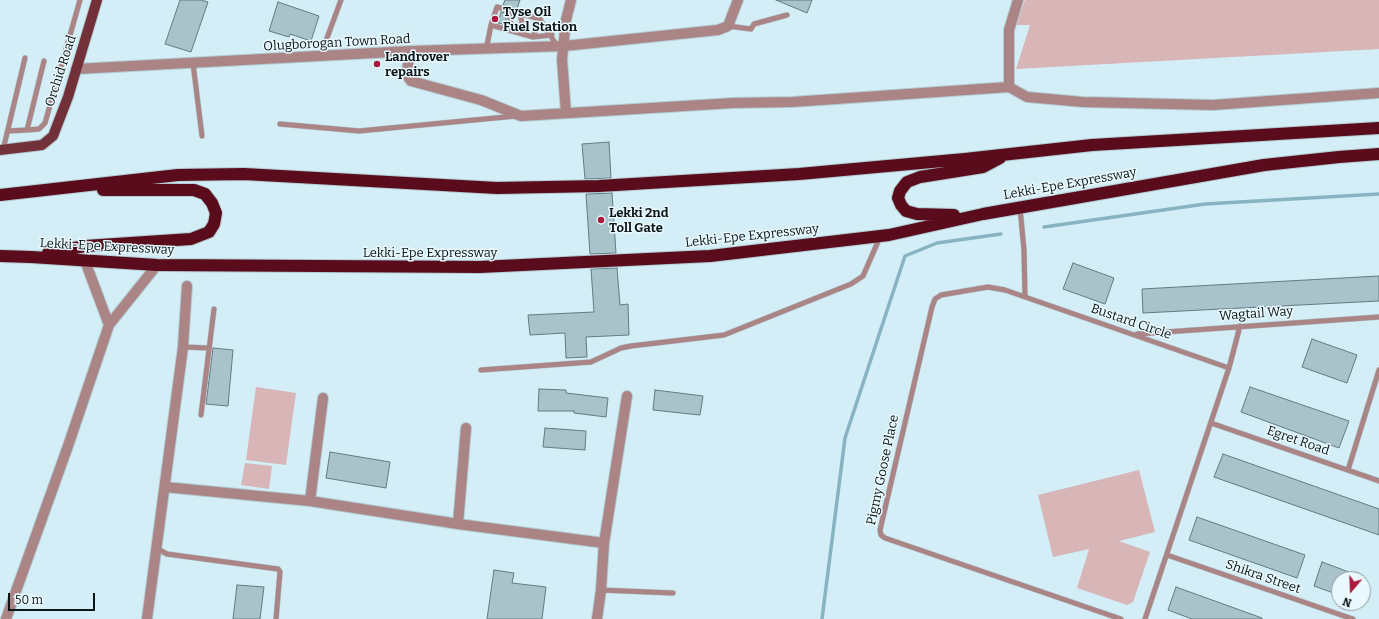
<!DOCTYPE html>
<html>
<head>
<meta charset="utf-8">
<style>
	body { margin:0 }
	#map { position:relative; width:1379px; height:619px; overflow:hidden; background:#d3eef6; font-family:Bitter,serif }
	canvas { display:block }
	.north { position:absolute; left:1331px; top:571px; width:40px; height:40px; box-sizing:border-box; background:#e9f9fe; border:1px solid #909da2; border-radius:50%; rotate:199deg; font-size:11px; font-weight:700; line-height:16px; text-align:center; color:#0b1417 }
	.north::after { content:''; display:block; margin:auto; width:14px; height:18px; background:#ad193d; clip-path:polygon(50% 0,100% 100%,50% 72%,0 100%) }
	.scale { position:absolute; left:8px; top:593px; width:87px; height:18px; box-sizing:border-box; border:2px solid #0b1417; border-top:0; padding-left:5px; font-size:12px; line-height:14px; white-space:nowrap; color:#0b1417; -webkit-text-stroke:3px #e9f9fe; paint-order:stroke }
</style>
</head>
<body>
<div id="map">
<canvas width="1379" height="619"></canvas>
<div class="north">N</div>
<div class="scale">50 m</div>
</div>
<script>
const ctx = document.querySelector('canvas').getContext('2d');
ctx.lineJoin = 'round';
function fill(path, color) { ctx.fillStyle = color; ctx.fill(path, 'evenodd'); }
const shape = rows => new Path2D(rows.map(r => 'M' + r).join(''));
function stroke(path, color, width, dash) { ctx.strokeStyle = color; ctx.lineWidth = width; ctx.lineCap = dash ? 'butt' : 'round'; ctx.setLineDash(dash || []); ctx.stroke(path); }
function drawText(font, color, halo, rows, align = 'center') {
  ctx.font = font + ' Bitter,serif'; ctx.lineWidth = 3; ctx.setLineDash([]); ctx.textBaseline = 'middle'; ctx.strokeStyle = halo; ctx.fillStyle = color; for (const [text, x, y, turn = 0] of rows) {
    ctx.save(); ctx.translate(x, y); ctx.rotate((+turn || 0) * Math.PI / 180); ctx.textAlign = isNaN(turn) ? turn : align; if (halo) ctx.strokeText(text, 0, 0); ctx.fillText(text, 0, 0); ctx.restore();
  }
}
fill(shape([
	[1025,0,1379,0,1379,49,1016,69,1030,25,1015,25],
	[256,387,296,393,286,465,246,460],
	[245,463,272,466,269,489,241,485],
	[1139,470,1155,532,1119,541,1150,552,1133,602,1127,605,1077,588,1089,549,1053,557,1038,495]
]), '#d8b5b7');
stroke(shape([
	[1044,227,1205,204,1379,194],
	[822,619,845,438,905,256,937,243,1001,234]
]), '#88b3c0', 3.5);
const building = shape([
	[180,0,201,0,208,2,191,52,165,44,180,0],
	[505,0,520,0,517,9,503,5,505,0],
	[776,0,812,0,807,13,776,0],
	[278,2,319,16,311,41,290,34,289,37,269,31,278,2],
	[501,12,505,13,507,25,498,23,501,12],
	[609,142,611,178,585,179,582,144,609,142],
	[612,193,616,253,590,254,586,194,612,193],
	[1073,263,1114,278,1105,304,1063,289,1073,263],
	[617,268,620,305,628,304,629,335,586,337,587,357,566,358,565,333,530,335,528,315,594,312,591,269,617,268],
	[1379,276,1379,301,1143,313,1142,289,1379,276],
	[1312,339,1357,355,1347,383,1302,367,1312,339],
	[213,348,233,350,228,406,206,404,213,348],
	[1250,387,1349,421,1339,448,1241,412,1250,387],
	[539,389,566,390,566,393,608,398,606,417,574,413,574,411,538,411,539,389],
	[655,390,703,396,700,415,653,410,655,390],
	[545,428,586,431,585,450,543,447,545,428],
	[330,452,390,462,386,488,326,478,330,452],
	[1223,454,1379,509,1379,535,1214,477,1223,454],
	[1197,517,1305,555,1297,578,1189,540,1197,517],
	[1322,562,1365,578,1365,579,1339,579,1339,595,1314,586,1322,562],
	[494,570,514,573,512,583,546,587,542,619,487,619,494,570],
	[237,585,264,587,260,619,233,619,237,585],
	[1176,587,1262,618,1262,619,1192,619,1168,610,1176,587]
]);
fill(building, '#a9c3cb');
stroke(building, '#637b83', 1);
const lane = shape([
	[509,11,512,31],
	[520,14,525,35],
	[540,19,533,37,491,25,497,7,540,19,557,46],
	[728,26,751,29,754,24,787,15],
	[533,37,552,35],
	[486,50,491,25],
	[320,57,341,0],
	[193,63,202,136],
	[280,124,359,131,516,116],
	[27,130,39,129,45,123,80,0],
	[8,131,27,130,44,61],
	[3,150,25,58],
	[1020,208,1024,250,1025,296],
	[1137,334,1379,317],
	[183,347,209,348],
	[481,370,591,362,621,348,631,346,724,335,851,284,863,276,880,237],
	[201,415,214,309],
	[1211,423,1379,481],
	[1348,470,1379,370],
	[156,548,167,554,278,569,280,572,276,619],
	[1167,555,1353,619],
	[601,590,673,593],
	[1121,619,885,538,881,535,880,530,932,307,935,299,941,295,988,287,1005,290,1229,368],
	[1145,619,1229,368,1240,326]
]);
const street = shape([
	[411,51,406,74,411,81,481,100,521,116,733,103,792,102,1009,87,1027,97,1083,102,1213,105,1379,93],
	[76,69,411,51,564,46,718,30,728,26,738,0],
	[1009,87,1009,30,1018,0],
	[566,113,562,59,566,20,571,0],
	[85,261,109,325],
	[165,487,310,501,458,524,604,543,601,590,597,619],
	[310,501,323,398],
	[458,524,466,428],
	[604,543,627,396],
	[6,619,68,446,109,325,157,265],
	[147,619,183,347,187,286]
]);
const primary = shape([
	[0,150,42,145,53,136,68,97,97,0]
]);
const highway = shape([
	[0,195,178,175,244,174,497,188,599,186,799,174,965,159,1092,145,1379,128],
	[954,215,917,214,906,211,901,205,898,198,900,191,907,182,920,177,983,167,1000,158],
	[48,253,85,246,191,239,209,232,214,224,216,213,212,203,205,194,194,190,103,190],
	[0,256,31,257,157,265,480,267,710,256,889,235,983,214,1264,165,1339,157,1379,154]
]);
stroke(lane, '#b3cbd2', 6);
stroke(street, '#b3cbd2', 12);
stroke(primary, '#b3cbd2', 12);
stroke(highway, '#b3cbd2', 14);
stroke(lane, '#ab8486', 5);
stroke(street, '#ab8486', 10);
stroke(primary, '#723038', 10);
stroke(highway, '#5a0c1d', 12);
for (const [x, y, r, color] of [
	[495,19,4,"#ad193d"],
	[377,64,4,"#ad193d"],
	[601,220,4,"#ad193d"]
]) { const dot = new Path2D(); dot.arc(x, y, r, 0, 2 * Math.PI); ctx.fillStyle = color; ctx.fill(dot); stroke(dot, '#e9f9fe', 1.5); }
drawText('bold 13px', '#0b1417', '#e9f9fe', [
	["Tyse Oil",503,12],
	["Fuel Station",503,27],
	["Landrover",385,57],
	["repairs",385,72],
	["Lekki 2nd",609,213],
	["Toll Gate",609,228]
], 'left');
drawText('13px', '#0b1417', '#e9f9fe', [
	["Olugborogan Town Road",337,43,-3],
	["Orchid Road",61,71,-72],
	["Lekki-Epe Expressway",1070,184,-10],
	["Lekki-Epe Expressway",752,236,-6],
	["Lekki-Epe Expressway",107,247,3],
	["Lekki-Epe Expressway",430,253],
	["Wagtail Way",1256,314,-4],
	["Bustard Circle",1131,322,19],
	["Egret Road",1298,441,19],
	["Pigmy Goose Place",883,470,-78],
	["Shikra Street",1263,577,19]
]);
</script>
</body>
</html>
